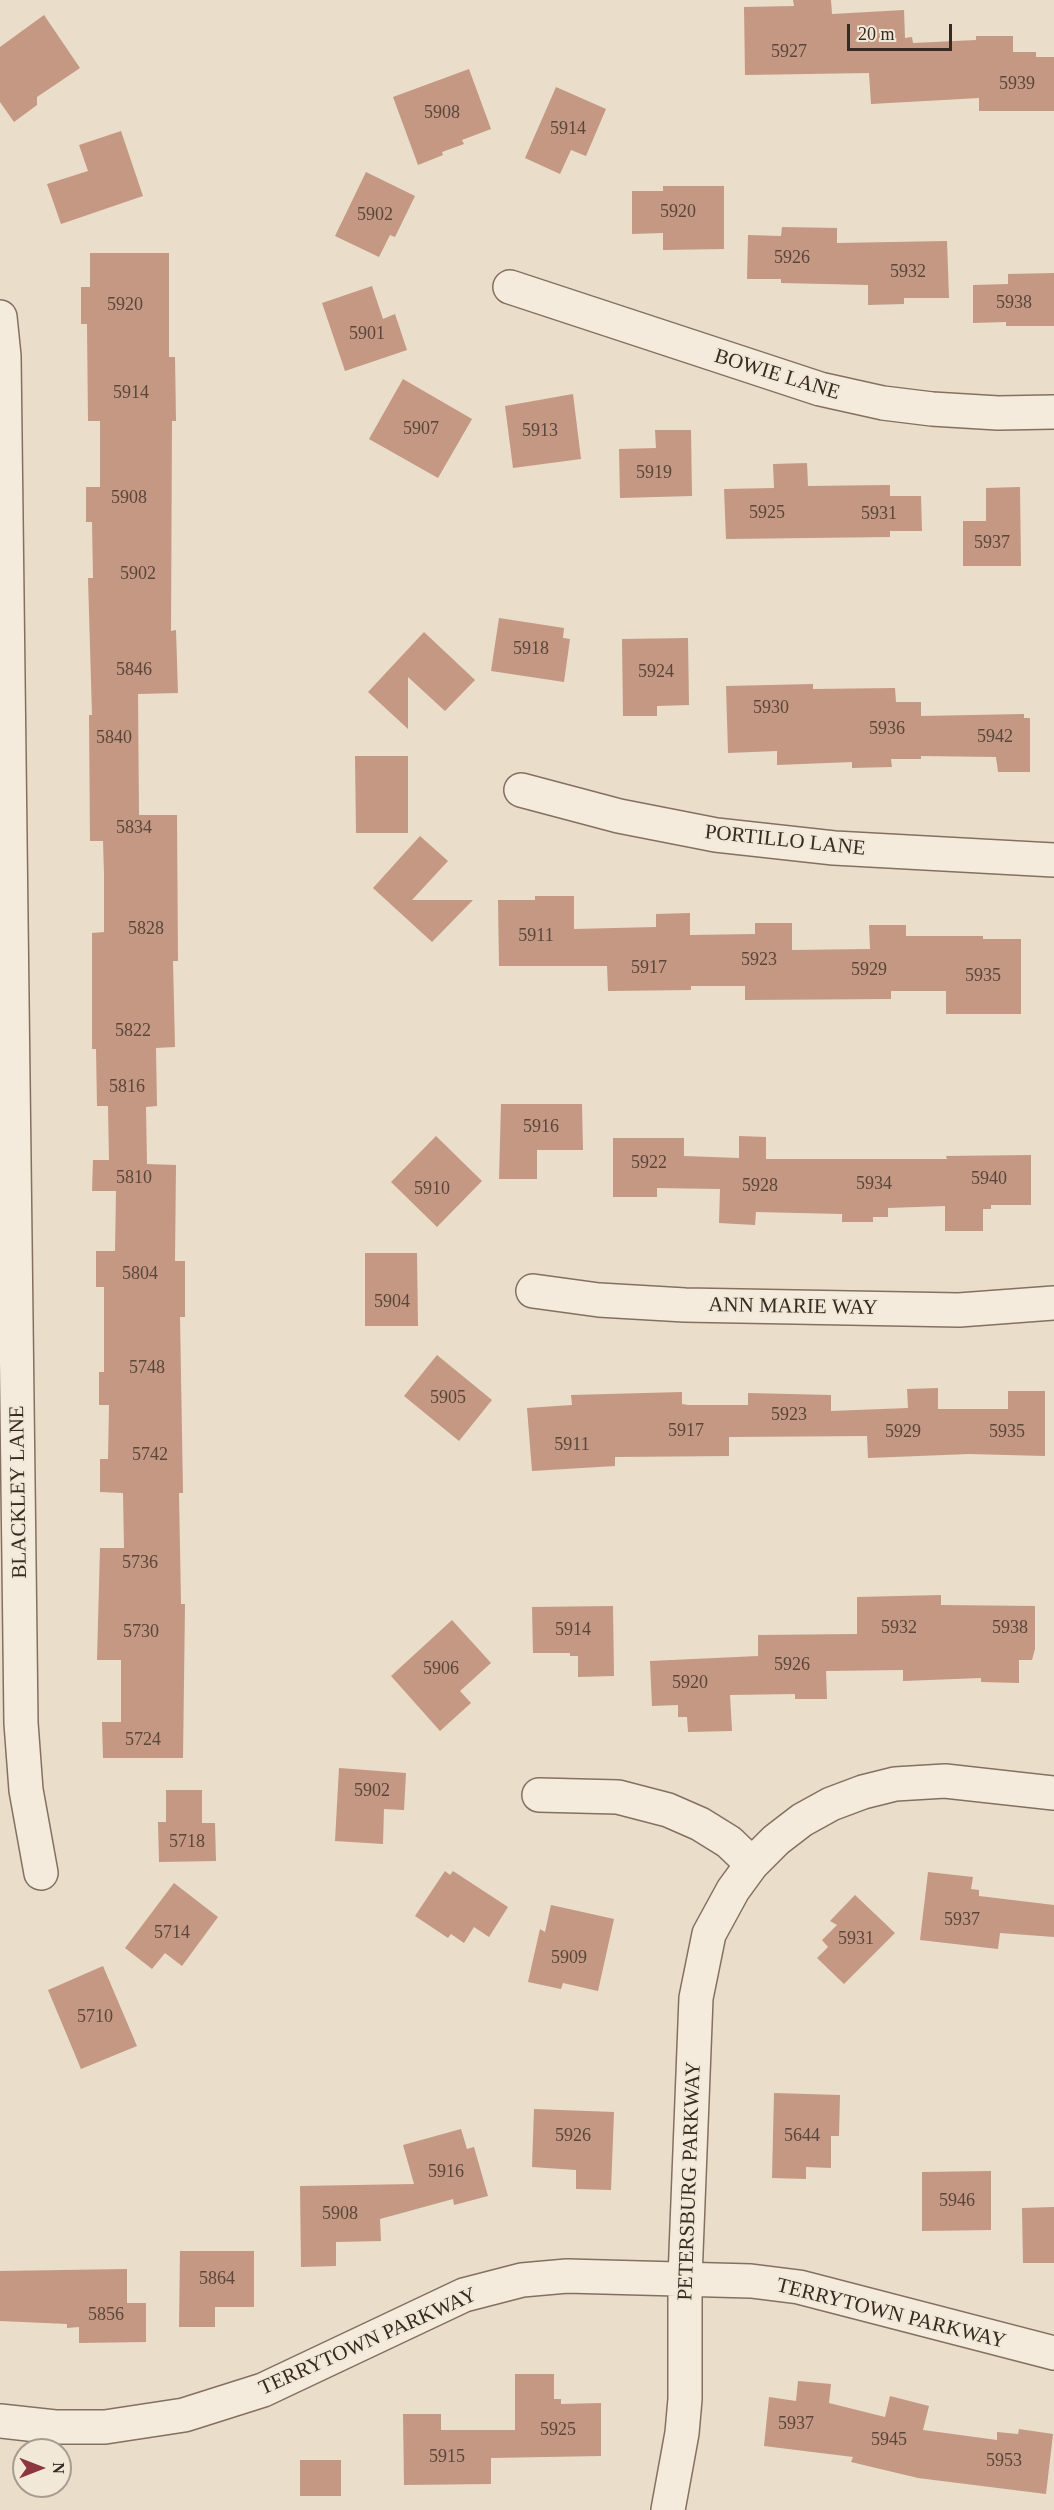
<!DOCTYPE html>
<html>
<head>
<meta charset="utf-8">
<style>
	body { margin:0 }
	#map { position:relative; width:1054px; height:2510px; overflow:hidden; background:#eaddc9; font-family:"Times New Roman",serif }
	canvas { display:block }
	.north { position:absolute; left:12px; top:2438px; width:60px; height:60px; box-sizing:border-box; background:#f2e8d8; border:2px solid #a79c8f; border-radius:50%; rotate:90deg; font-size:16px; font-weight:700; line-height:24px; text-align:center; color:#362a22 }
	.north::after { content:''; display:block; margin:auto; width:21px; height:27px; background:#8d363f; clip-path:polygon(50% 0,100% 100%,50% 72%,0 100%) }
	.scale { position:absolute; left:847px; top:24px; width:105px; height:27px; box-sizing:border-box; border:3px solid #362a22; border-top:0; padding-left:8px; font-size:18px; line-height:21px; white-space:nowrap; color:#362a22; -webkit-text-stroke:4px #f2e8d8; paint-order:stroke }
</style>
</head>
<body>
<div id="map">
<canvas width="1054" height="2510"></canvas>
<div class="north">N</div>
<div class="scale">20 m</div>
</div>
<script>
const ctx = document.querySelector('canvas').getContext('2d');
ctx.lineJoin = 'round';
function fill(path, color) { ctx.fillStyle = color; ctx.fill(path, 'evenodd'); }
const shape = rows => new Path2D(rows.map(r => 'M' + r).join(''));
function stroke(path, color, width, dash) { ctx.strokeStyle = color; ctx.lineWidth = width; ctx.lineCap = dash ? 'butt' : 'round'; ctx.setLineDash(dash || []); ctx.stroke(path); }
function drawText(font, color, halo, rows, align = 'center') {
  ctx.font = font + ' "Times New Roman",serif'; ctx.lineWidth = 4.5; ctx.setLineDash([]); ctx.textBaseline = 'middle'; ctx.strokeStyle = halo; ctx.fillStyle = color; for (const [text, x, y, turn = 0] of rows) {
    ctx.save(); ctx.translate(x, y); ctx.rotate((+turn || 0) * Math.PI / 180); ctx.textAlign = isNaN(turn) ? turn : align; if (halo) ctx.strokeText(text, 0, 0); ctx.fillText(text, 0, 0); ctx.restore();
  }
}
fill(shape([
	[793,0,831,0,832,14,904,10,905,38,912,37,913,43,976,40,976,36,1013,36,1013,52,1036,52,1036,57,1054,57,1054,111,979,111,979,98,871,104,869,73,745,75,744,7,794,6],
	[44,15,80,68,37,97,37,105,14,122,0,102,0,47],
	[469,69,491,129,462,140,464,144,442,152,443,155,418,165,393,97],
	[556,87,606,109,586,156,571,150,560,174,525,158],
	[121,131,143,196,61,224,47,184,88,171,79,145],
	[366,172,415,196,395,237,390,235,379,257,335,236],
	[663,186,724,186,724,249,663,250,663,233,632,234,632,191,663,191],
	[782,227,837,228,837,243,947,241,949,298,904,298,904,304,868,305,868,285,781,283,781,279,747,279,748,235,781,236],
	[90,253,169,253,169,357,175,357,176,421,172,421,171,631,176,630,178,693,138,694,139,815,177,815,178,961,173,961,175,1047,156,1048,157,1106,146,1107,147,1164,176,1165,175,1261,185,1261,185,1317,180,1317,183,1493,179,1493,181,1604,185,1604,183,1758,103,1758,102,1722,121,1722,121,1660,97,1660,100,1548,124,1548,123,1493,100,1492,100,1459,108,1459,109,1405,99,1405,99,1372,104,1372,104,1287,96,1287,96,1251,115,1251,116,1191,92,1191,93,1160,109,1160,108,1106,97,1106,96,1049,92,1049,92,933,104,932,104,874,103,841,90,841,89,715,92,715,88,578,93,578,92,522,86,522,86,487,100,487,100,421,88,421,87,324,81,324,81,287,90,287],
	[1054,273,1054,326,1006,326,1006,322,973,323,973,285,1008,284,1008,274],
	[372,286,383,319,395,314,407,350,345,371,322,303],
	[403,379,472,419,438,478,369,439],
	[573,394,581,459,513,468,505,406],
	[655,430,691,430,692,496,620,498,619,449,656,448],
	[807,463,808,486,890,485,890,496,921,496,922,531,890,531,890,537,726,539,724,489,774,488,773,464],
	[1020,487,1021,566,963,566,963,521,986,521,986,488],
	[499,618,564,628,563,638,570,639,564,682,491,671],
	[424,632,475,680,445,711,408,677,408,729,368,692],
	[688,638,689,705,657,706,657,716,623,716,622,639],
	[813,684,813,689,895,688,896,702,921,702,921,716,1024,714,1024,718,1030,718,1030,772,998,772,996,757,921,756,921,759,891,759,892,767,852,768,852,762,777,765,777,751,728,753,726,686],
	[355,756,408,756,408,833,356,833],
	[420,836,448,861,412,900,473,900,432,942,373,888],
	[535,896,574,896,574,929,656,927,656,914,690,913,690,935,755,934,755,923,792,923,792,950,870,949,869,925,906,925,906,936,983,936,983,939,1021,939,1021,1014,946,1014,946,991,891,991,891,999,745,1000,745,986,691,986,691,990,608,991,607,966,499,966,498,900,535,900],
	[501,1104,582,1104,583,1150,537,1150,537,1179,499,1179],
	[436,1136,482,1181,437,1227,391,1182],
	[739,1136,766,1137,766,1159,947,1159,946,1156,1031,1155,1031,1205,991,1205,991,1209,983,1209,983,1231,945,1231,945,1206,888,1208,888,1217,873,1217,873,1222,842,1222,842,1214,756,1212,755,1225,719,1223,720,1189,657,1188,657,1197,613,1197,613,1138,684,1138,684,1156,739,1158],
	[365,1253,417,1253,418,1326,365,1326],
	[437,1355,492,1400,459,1441,404,1396],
	[938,1388,938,1409,1008,1409,1008,1391,1045,1391,1045,1456,969,1454,868,1458,867,1436,729,1437,729,1456,615,1457,615,1466,532,1471,527,1408,572,1405,571,1395,682,1392,682,1404,688,1405,748,1405,748,1393,831,1395,831,1411,908,1408,907,1389],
	[941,1595,941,1605,1035,1606,1035,1649,1032,1660,1019,1660,1019,1683,981,1682,981,1678,903,1681,903,1670,826,1671,827,1699,795,1699,795,1694,730,1695,732,1731,688,1732,687,1717,678,1717,678,1705,652,1706,650,1661,758,1656,758,1635,857,1634,857,1597],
	[613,1606,614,1676,578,1677,578,1656,570,1656,570,1653,533,1653,532,1607],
	[452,1620,491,1663,460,1691,471,1703,440,1731,391,1676],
	[339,1768,406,1773,404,1810,384,1809,383,1844,335,1841],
	[166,1790,202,1790,202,1823,215,1823,216,1861,159,1862,158,1822,166,1822],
	[445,1871,450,1875,453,1871,508,1907,489,1937,474,1927,464,1943,451,1934,448,1938,415,1916],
	[928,1872,973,1877,971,1889,979,1890,979,1896,1054,1905,1054,1937,1000,1933,998,1949,920,1940],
	[174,1883,218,1917,182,1966,165,1953,152,1969,125,1948],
	[855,1895,895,1933,844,1984,817,1958,828,1947,822,1940,837,1925,830,1921],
	[551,1905,614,1919,598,1991,563,1983,561,1989,528,1982,540,1929,545,1932],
	[103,1966,137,2046,81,2069,48,1990],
	[774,2093,840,2095,839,2136,831,2136,831,2168,806,2167,806,2179,772,2178],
	[534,2109,614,2112,611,2190,576,2189,576,2170,532,2167],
	[461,2129,467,2149,474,2147,488,2196,454,2205,453,2199,380,2219,381,2241,336,2242,336,2266,301,2267,300,2186,414,2184,403,2145],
	[991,2171,991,2230,922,2231,922,2172],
	[1054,2207,1054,2263,1023,2263,1022,2208],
	[180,2251,254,2251,254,2307,215,2307,215,2327,179,2327],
	[127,2269,127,2303,146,2303,146,2342,79,2343,79,2327,67,2328,67,2324,0,2321,0,2271],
	[515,2374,554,2374,554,2399,561,2399,561,2404,601,2403,601,2456,491,2458,491,2484,404,2485,403,2414,441,2414,441,2430,515,2430],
	[798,2381,831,2384,829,2403,885,2417,890,2396,929,2406,923,2430,997,2440,997,2432,1018,2434,1019,2429,1053,2434,1046,2494,918,2478,851,2462,853,2457,764,2446,769,2397,796,2401],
	[300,2460,341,2460,341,2496,300,2496]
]), '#c49883');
const minor = shape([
	[510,287,820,389,883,403,932,409,998,413,1054,412],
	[0,317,4,356,21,1723,26,1790,41,1873],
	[521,790,619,816,716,835,834,848,1054,860],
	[533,1291,599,1300,685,1305,959,1310,1054,1303],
	[539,1795,618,1797,668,1810,700,1824,729,1842,752,1864],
	[0,2421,55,2427,105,2427,184,2415,263,2390,464,2295,522,2280,567,2276,751,2281,799,2287,1054,2353],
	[668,2510,682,2433,685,2399,685,2278,696,1998,709,1934,733,1890,752,1864,776,1840,802,1820,831,1804,863,1792,895,1784,945,1781,1054,1793]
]);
stroke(minor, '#847060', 36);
stroke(minor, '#f5ebdc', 33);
drawText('18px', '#5a463a', null, [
	["5927",789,52],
	["5939",1017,84],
	["5908",442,113],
	["5914",568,129],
	["5920",678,212],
	["5902",375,215],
	["5926",792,258],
	["5932",908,272],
	["5938",1014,303],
	["5920",125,305],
	["5901",367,334],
	["5914",131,393],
	["5907",421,429],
	["5913",540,431],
	["5919",654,473],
	["5908",129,498],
	["5925",767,513],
	["5931",879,514],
	["5937",992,543],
	["5902",138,574],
	["5918",531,649],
	["5846",134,670],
	["5924",656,672],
	["5930",771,708],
	["5936",887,729],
	["5942",995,737],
	["5840",114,738],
	["5834",134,828],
	["5828",146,929],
	["5911",536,936],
	["5923",759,960],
	["5917",649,968],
	["5929",869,970],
	["5935",983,976],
	["5822",133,1031],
	["5816",127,1087],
	["5916",541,1127],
	["5922",649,1163],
	["5810",134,1178],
	["5940",989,1179],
	["5934",874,1184],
	["5928",760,1186],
	["5910",432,1189],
	["5804",140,1274],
	["5904",392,1302],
	["5748",147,1368],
	["5905",448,1398],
	["5923",789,1415],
	["5917",686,1431],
	["5929",903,1432],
	["5935",1007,1432],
	["5911",572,1445],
	["5742",150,1455],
	["5736",140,1563],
	["5932",899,1628],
	["5938",1010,1628],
	["5914",573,1630],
	["5730",141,1632],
	["5926",792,1665],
	["5906",441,1669],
	["5920",690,1683],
	["5724",143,1740],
	["5902",372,1791],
	["5718",187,1842],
	["5937",962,1920],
	["5714",172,1933],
	["5931",856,1939],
	["5909",569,1958],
	["5710",95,2017],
	["5926",573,2136],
	["5644",802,2136],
	["5916",446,2172],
	["5946",957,2201],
	["5908",340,2214],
	["5864",217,2279],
	["5856",106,2315],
	["5937",796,2424],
	["5925",558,2430],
	["5945",889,2440],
	["5915",447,2457],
	["5953",1004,2461]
]);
drawText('21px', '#362a22', '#f2e8d8', [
	["BOWIE LANE",777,375,17],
	["PORTILLO LANE",785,841,6],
	["ANN MARIE WAY",793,1307,1],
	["BLACKLEY LANE",19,1492,-91],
	["PETERSBURG PARKWAY",690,2181,-88],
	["TERRYTOWN PARKWAY",891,2314,14],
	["TERRYTOWN PARKWAY",368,2342,-24]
]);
</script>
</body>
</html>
